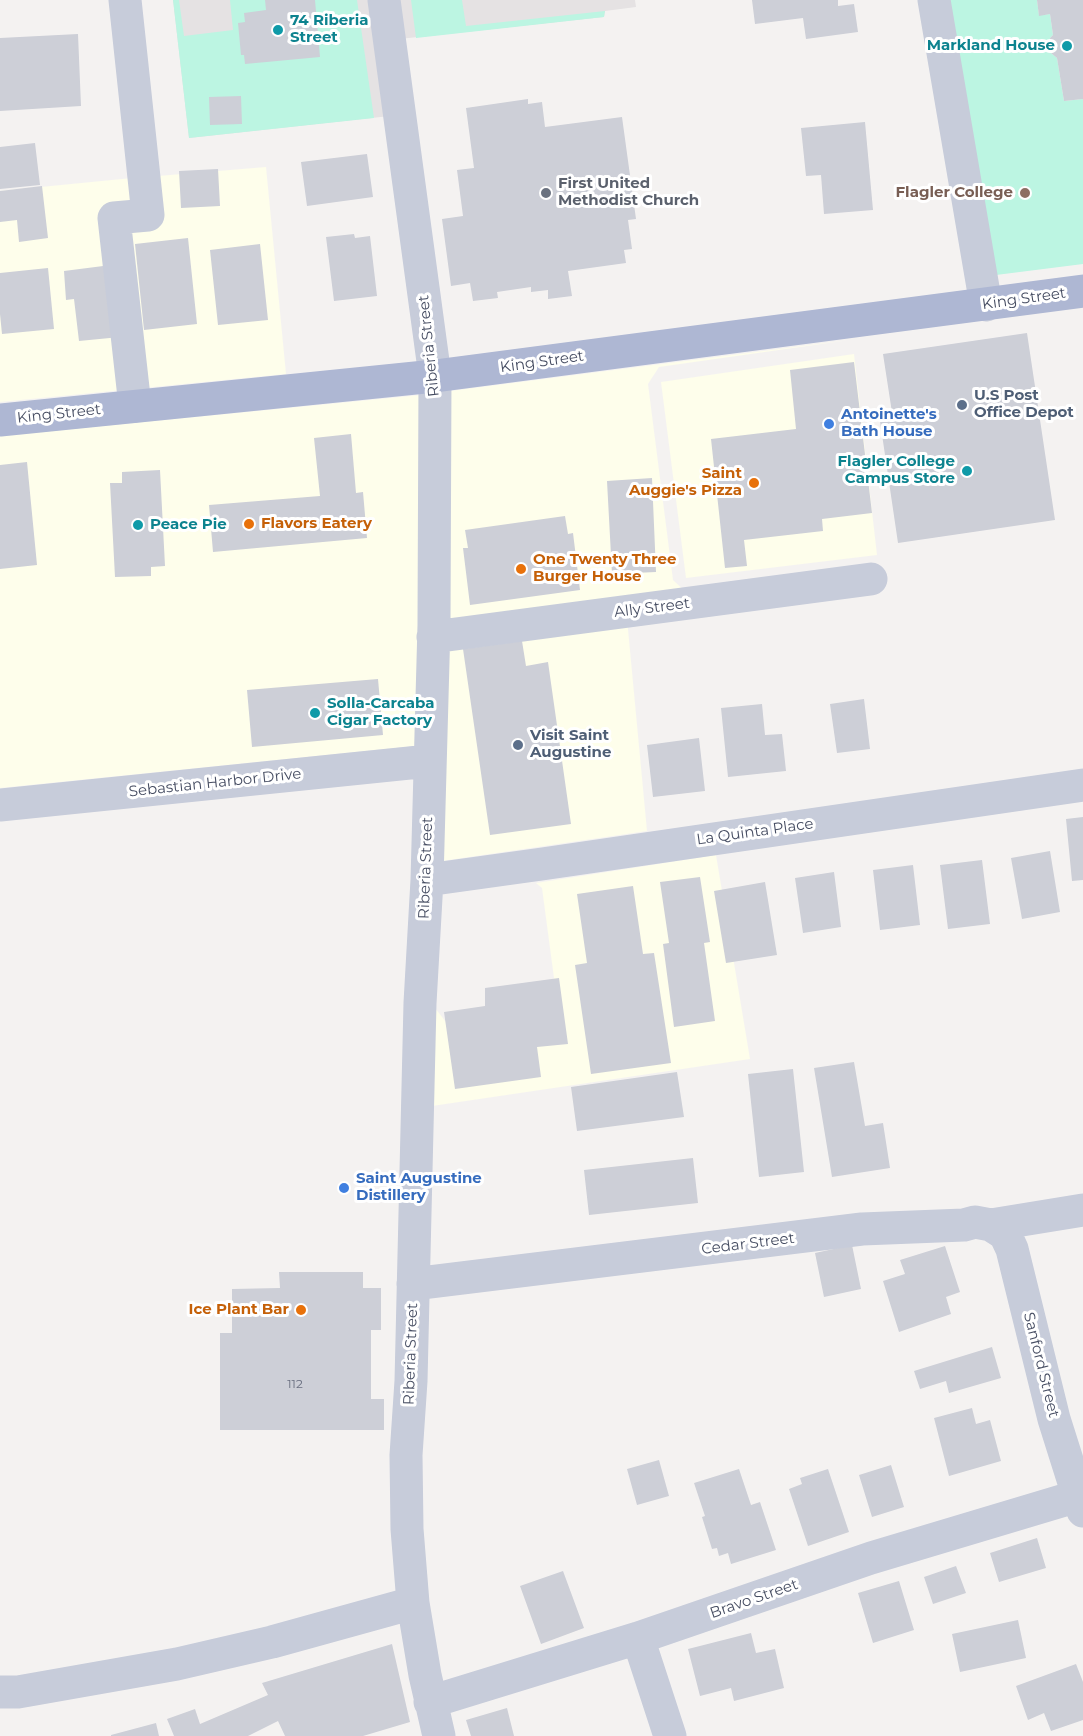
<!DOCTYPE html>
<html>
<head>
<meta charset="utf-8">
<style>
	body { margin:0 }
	canvas { display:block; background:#f4f2f1 }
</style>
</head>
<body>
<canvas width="1083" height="1736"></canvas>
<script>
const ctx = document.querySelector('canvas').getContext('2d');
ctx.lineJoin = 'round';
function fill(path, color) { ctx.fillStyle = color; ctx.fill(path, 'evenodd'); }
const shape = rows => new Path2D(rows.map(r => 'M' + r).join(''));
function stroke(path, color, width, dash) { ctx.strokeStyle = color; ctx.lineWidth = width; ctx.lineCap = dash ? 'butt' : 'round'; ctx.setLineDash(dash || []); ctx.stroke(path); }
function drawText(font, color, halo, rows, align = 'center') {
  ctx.font = font + ' Montserrat,sans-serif'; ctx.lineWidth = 6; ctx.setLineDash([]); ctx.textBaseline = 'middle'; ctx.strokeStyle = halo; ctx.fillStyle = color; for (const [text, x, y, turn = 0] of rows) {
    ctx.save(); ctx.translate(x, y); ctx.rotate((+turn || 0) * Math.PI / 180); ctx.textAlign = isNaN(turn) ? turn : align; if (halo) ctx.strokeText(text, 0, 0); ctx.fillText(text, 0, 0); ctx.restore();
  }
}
fill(shape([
	[266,167,286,374,0,402,0,191,122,179],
	[849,340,659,367,648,384,673,580,687,593,626,608,647,831,442,861,450,391],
	[854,354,877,555,686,578,661,382],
	[421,395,418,636,415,746,0,788,0,436],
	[716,855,750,1059,432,1106,435,1008,449,1026,542,995,554,978,542,888,536,883]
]), '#fefeeb');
fill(shape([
	[173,0,635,0,636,7,605,11,604,17,390,40,399,115,189,138]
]), '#e5e2e3');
fill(shape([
	[173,0,179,0,184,36,233,30,230,0,357,0,374,118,189,138],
	[411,0,462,0,466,26,605,11,604,17,416,38],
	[946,0,1037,0,1039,15,1050,14,1053,35,1050,38,1051,53,1057,58,1064,101,1083,99,1083,264,996,275]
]), '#bcf5e2');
fill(shape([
	[265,0,315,0,320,57,245,64,244,55,241,55,238,23,245,22,244,13,266,10],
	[752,0,838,0,838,6,854,4,858,32,806,39,803,18,755,24],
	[1037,0,1083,0,1083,99,1064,101,1057,58,1051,53,1050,38,1053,35,1050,14,1039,16],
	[78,34,81,106,0,111,0,38],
	[241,96,242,124,210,125,209,97],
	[528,99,528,104,542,102,545,127,622,117,636,219,628,220,632,249,624,250,626,263,568,271,572,296,548,299,548,290,531,292,531,287,497,292,498,298,473,301,470,283,451,286,442,219,463,216,457,170,474,168,466,108],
	[865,122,873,210,824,214,821,175,806,176,801,128],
	[35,143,40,185,0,189,0,147],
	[367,154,373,197,307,206,301,162],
	[218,169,220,206,181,208,179,171],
	[42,186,48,238,19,242,17,220,0,222,0,191],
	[354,234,355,238,370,236,377,296,334,301,326,237],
	[188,238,197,324,144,330,135,244],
	[260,244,268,320,218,325,210,250],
	[111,265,120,337,79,341,74,299,66,300,64,271],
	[48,268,54,329,2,334,0,314,0,273],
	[1027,333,1055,520,898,543,880,421,893,419,883,354],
	[854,362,872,513,822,519,823,531,744,540,747,566,725,568,711,439,796,429,790,370],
	[351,434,356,493,363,492,367,538,213,552,209,505,320,496,314,438],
	[27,462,37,565,0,569,0,465],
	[160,470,165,566,151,567,151,576,115,577,110,483,122,483,122,472],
	[652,478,656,572,612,574,607,481],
	[565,516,568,534,573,533,580,590,470,605,463,548,468,548,465,530],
	[522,641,526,666,548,662,571,824,490,835,463,649],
	[378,679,383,735,252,747,247,690],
	[864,699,870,749,837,753,830,704],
	[762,704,765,735,782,734,786,771,728,777,721,708],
	[699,738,705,791,653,797,647,745],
	[1083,817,1083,880,1072,881,1066,819],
	[1050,851,1060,912,1022,919,1011,858],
	[982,860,990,924,948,929,940,865],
	[913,865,920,925,880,930,873,870],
	[834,872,841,927,803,933,795,878],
	[700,877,710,942,704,943,715,1021,674,1027,663,944,669,943,660,882],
	[765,882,777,955,726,963,714,891],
	[633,886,643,954,654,953,671,1063,591,1074,575,965,587,963,577,894],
	[559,978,568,1044,537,1047,541,1077,455,1089,444,1012,485,1006,485,988],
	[854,1062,865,1126,883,1123,890,1168,832,1177,814,1068],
	[793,1069,804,1172,759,1177,748,1074],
	[677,1072,684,1117,577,1131,571,1087],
	[693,1158,698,1203,589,1215,584,1170],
	[852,1245,861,1289,824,1297,815,1253],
	[945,1246,960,1292,946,1297,951,1314,899,1332,883,1281,905,1274,900,1260],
	[279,1272,363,1272,363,1288,381,1288,381,1330,371,1330,371,1399,384,1399,384,1430,220,1430,220,1333,232,1333,232,1289,280,1288],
	[992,1347,1001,1378,949,1393,946,1381,920,1389,914,1371],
	[972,1408,976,1424,990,1420,1001,1461,949,1476,934,1418],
	[659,1460,669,1496,637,1505,627,1469],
	[891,1465,904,1507,872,1517,859,1475],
	[739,1469,751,1505,760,1502,776,1550,731,1564,728,1553,719,1556,717,1548,712,1549,702,1517,705,1516,694,1483],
	[828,1469,849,1532,808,1546,789,1489,802,1484,800,1478],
	[1037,1538,1046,1568,999,1582,990,1553],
	[956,1566,966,1593,933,1604,924,1577],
	[563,1571,584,1628,541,1644,520,1586],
	[899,1581,914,1630,873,1643,858,1593],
	[1018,1620,1026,1658,960,1672,952,1634],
	[751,1633,756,1653,775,1649,784,1688,734,1701,731,1688,700,1696,688,1649],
	[392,1644,410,1722,363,1736,285,1736,278,1721,248,1736,174,1736,167,1719,195,1709,200,1724,268,1695,262,1683],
	[1076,1664,1083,1682,1083,1720,1051,1731,1044,1713,1028,1720,1016,1686],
	[507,1708,514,1736,471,1736,466,1720],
	[156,1723,159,1736,111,1736,111,1735]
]), '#cdcfd7');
stroke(shape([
	[125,0,148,215,114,218,135,406],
	[384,0,435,376,434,625,427,880,420,1003,411,1381,406,1455,407,1529,413,1603,425,1675,439,1736],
	[934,0,986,305],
	[433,637,871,579],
	[0,805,429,761],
	[427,880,542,864,1083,785],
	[991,1225,1005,1234,1012,1249,1054,1419,1083,1511],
	[413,1284,862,1229,964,1225,975,1222,991,1225,1083,1210],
	[638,1638,670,1736],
	[0,1692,18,1692,177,1664,272,1642,413,1603],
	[430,1702,638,1638,871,1558,1078,1496]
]), '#c7ccda', 33);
stroke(shape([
	[0,420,435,376,1083,291]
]), '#aeb7d3', 33);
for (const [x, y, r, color] of [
	[278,30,6,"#0f9aa8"],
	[1067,46,6,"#0f9aa8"],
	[546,193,6,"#6b7280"],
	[1025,193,6,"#8d6e63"],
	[962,405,6,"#5c6f8a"],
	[829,424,6,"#3f7fe0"],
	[967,471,6,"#0f9aa8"],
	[754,483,6,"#e8710a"],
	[249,524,6,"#e8710a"],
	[138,525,6,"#0f9aa8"],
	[521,569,6,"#e8710a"],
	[315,713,6,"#0f9aa8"],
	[518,745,6,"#5c6f8a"],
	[344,1188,6,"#3f7fe0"],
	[301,1310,6,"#e8710a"]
]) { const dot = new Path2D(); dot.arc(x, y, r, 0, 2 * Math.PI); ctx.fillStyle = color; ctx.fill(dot); stroke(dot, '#fff', 2); }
drawText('12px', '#686e7f', null, [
	["112",295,1384]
]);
drawText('bold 15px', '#0d838f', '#fff', [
	["74 Riberia",290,21],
	["Street",290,38],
	["Markland House",1055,46,"right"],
	["Flagler College",955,462,"right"],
	["Campus Store",955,479,"right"],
	["Peace Pie",150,525],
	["Solla-Carcaba",327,704],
	["Cigar Factory",327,721]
], 'left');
drawText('bold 15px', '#5b616d', '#fff', [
	["First United",558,184],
	["Methodist Church",558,201]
], 'left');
drawText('bold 15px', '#785e54', '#fff', [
	["Flagler College",1013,193]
], 'right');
drawText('15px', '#464d62', '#fff', [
	["King Street",1024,299,-8],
	["Riberia Street",429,346,-96],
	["King Street",542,362,-8],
	["King Street",59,414,-6],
	["Ally Street",652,608,-7],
	["Sebastian Harbor Drive",215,783,-6],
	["La Quinta Place",755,832,-8],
	["Riberia Street",426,868,-88],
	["Cedar Street",748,1244,-7],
	["Riberia Street",411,1354,-88],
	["Sanford Street",1041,1365,76],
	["Bravo Street",754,1599,-19]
]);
drawText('bold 15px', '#4e5e75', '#fff', [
	["U.S Post",974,396],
	["Office Depot",974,413],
	["Visit Saint",530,736],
	["Augustine",530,753]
], 'left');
drawText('bold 15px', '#366cbe', '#fff', [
	["Antoinette's",841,415],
	["Bath House",841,432],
	["Saint Augustine",356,1179],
	["Distillery",356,1196]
], 'left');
drawText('bold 15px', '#c56008', '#fff', [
	["Saint",742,474],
	["Auggie's Pizza",742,491],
	["Flavors Eatery",261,524,"left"],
	["One Twenty Three",533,560,"left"],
	["Burger House",533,577,"left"],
	["Ice Plant Bar",289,1310]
], 'right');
</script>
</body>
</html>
